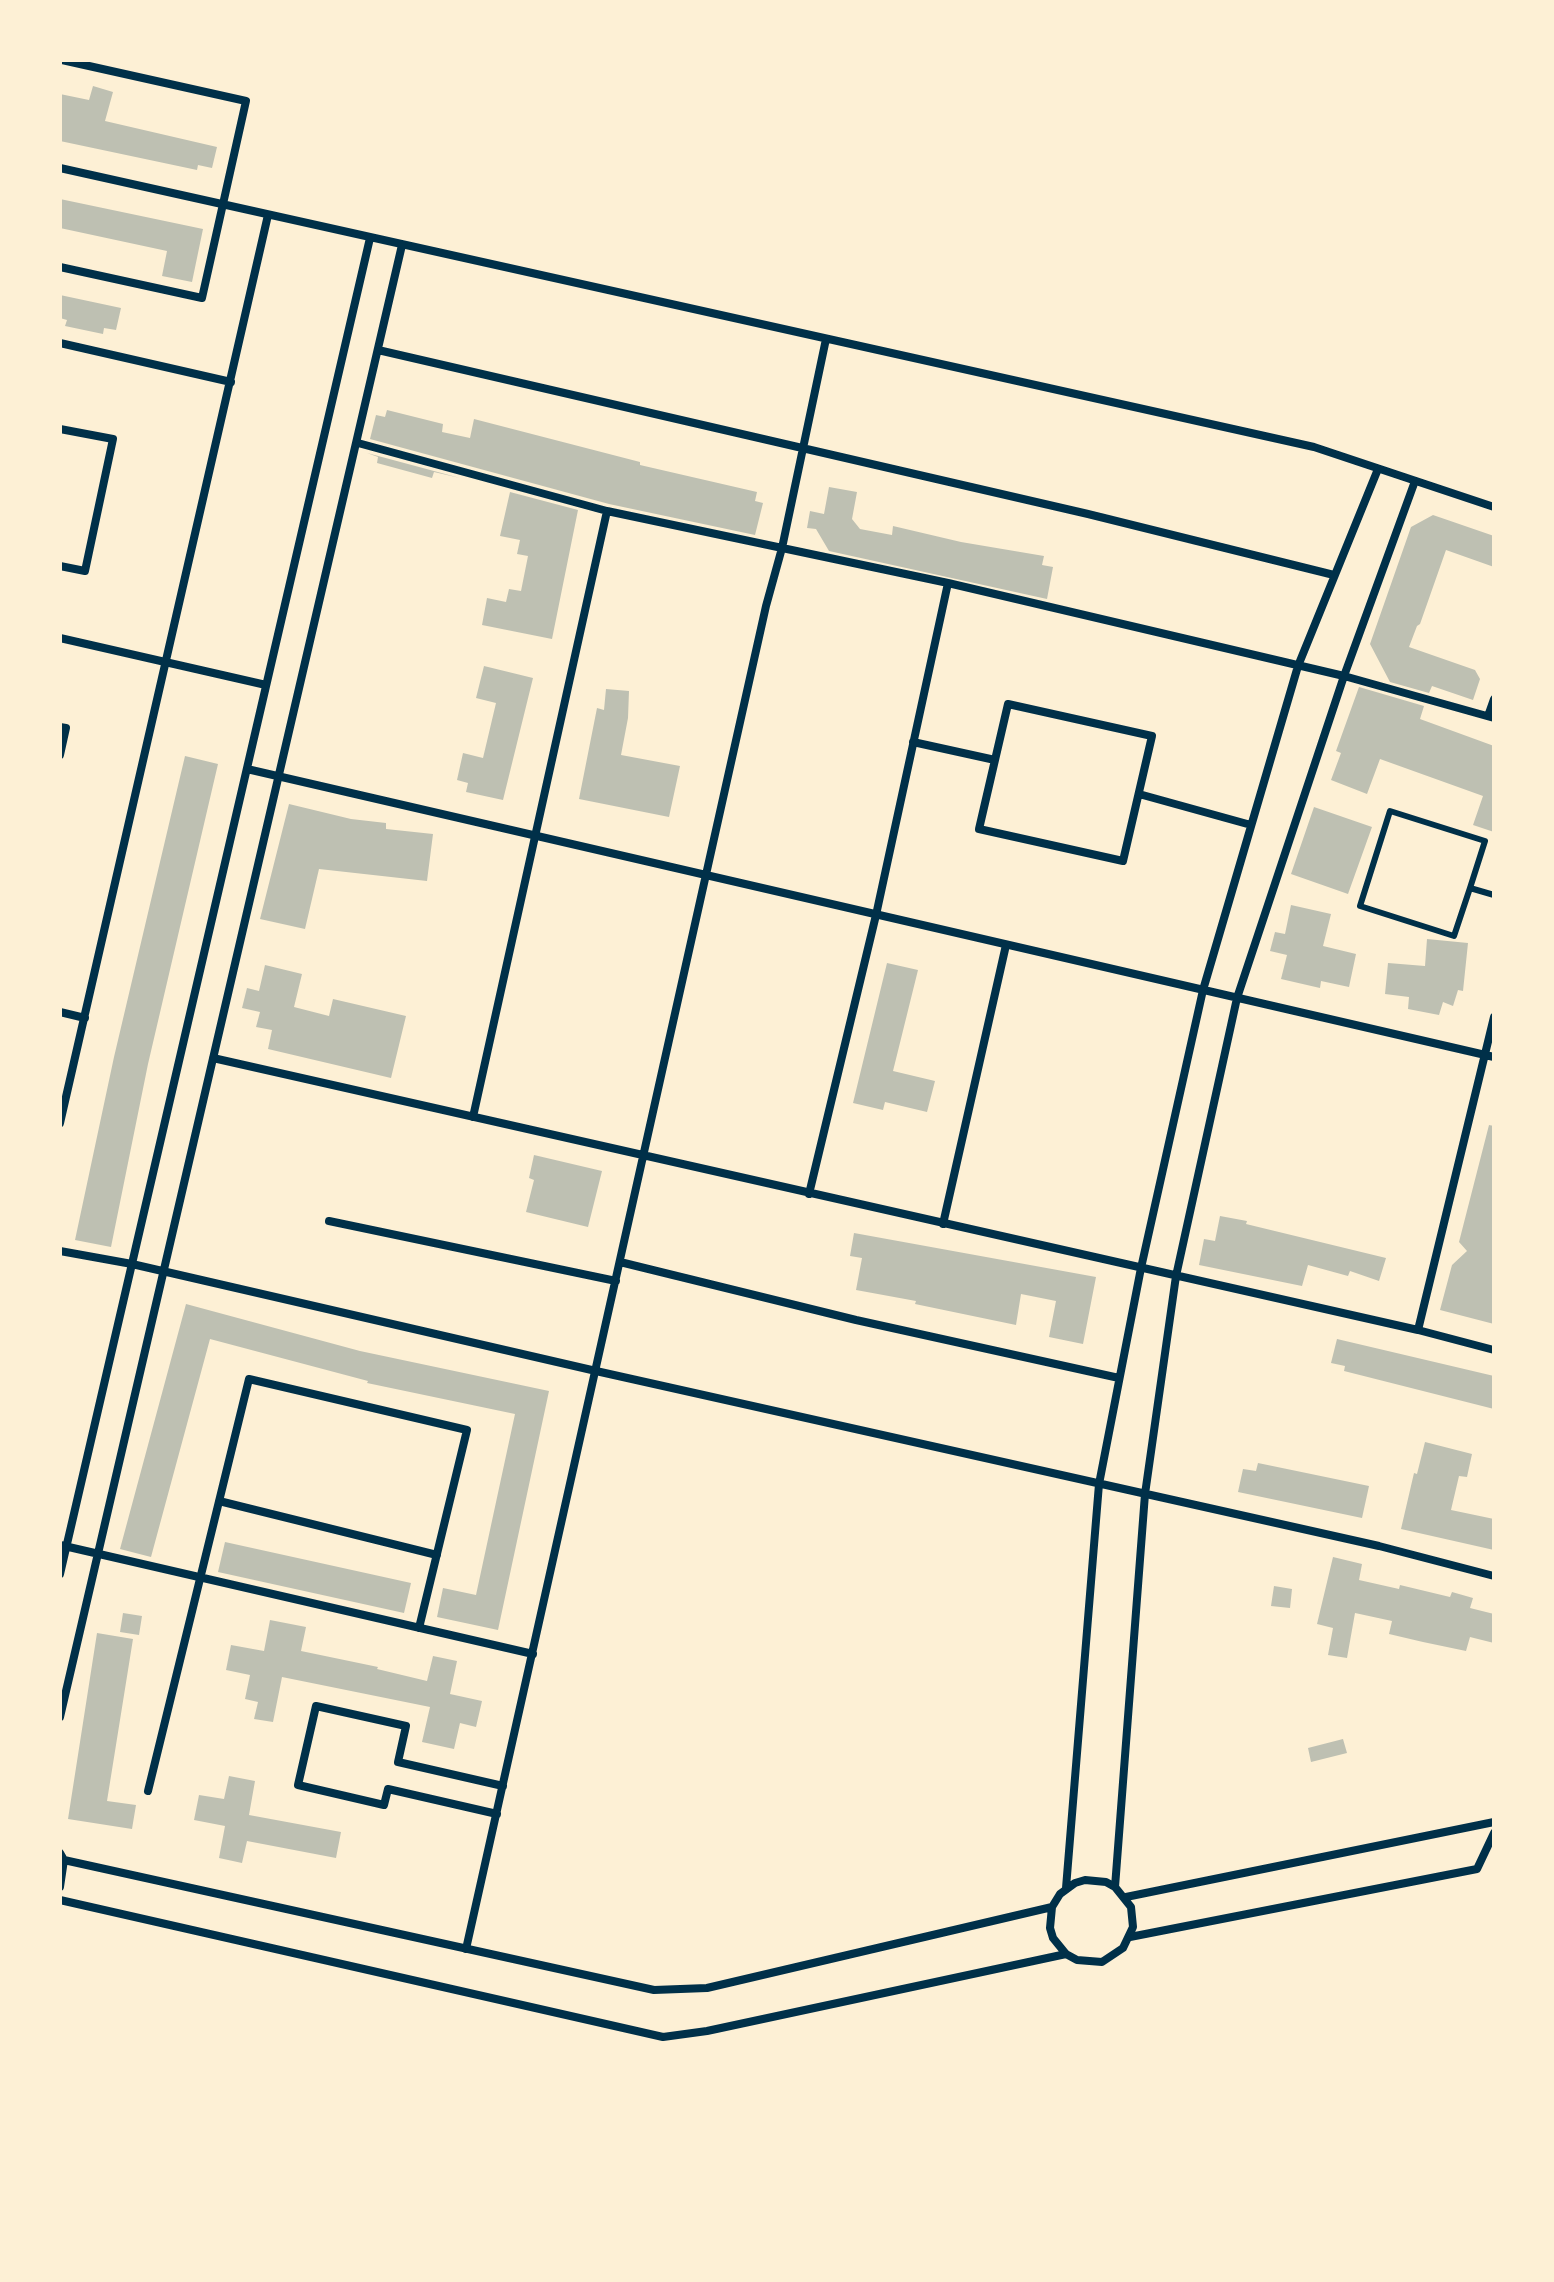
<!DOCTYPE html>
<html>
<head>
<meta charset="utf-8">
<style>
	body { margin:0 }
	#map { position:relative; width:1554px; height:2282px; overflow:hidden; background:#fdf0d5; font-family:"PT Sans Narrow",sans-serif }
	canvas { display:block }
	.frame { position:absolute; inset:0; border:62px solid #fdf0d5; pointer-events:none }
</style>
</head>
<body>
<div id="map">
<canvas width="1554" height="2282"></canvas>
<div class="frame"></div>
</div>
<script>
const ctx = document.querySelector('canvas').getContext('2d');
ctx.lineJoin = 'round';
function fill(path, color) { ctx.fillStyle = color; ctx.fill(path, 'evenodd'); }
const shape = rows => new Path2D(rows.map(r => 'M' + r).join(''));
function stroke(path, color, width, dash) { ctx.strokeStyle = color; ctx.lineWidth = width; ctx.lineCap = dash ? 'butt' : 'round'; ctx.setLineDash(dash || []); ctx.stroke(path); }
fill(shape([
	[93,86,113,92,105,121,217,147,212,168,198,165,197,170,60,141,60,94,89,100],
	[60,199,203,229,192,282,162,276,167,251,60,228],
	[60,295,121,308,116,330,104,328,103,334,65,326,67,320,60,318],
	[387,410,443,424,442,432,470,438,474,419,640,462,640,465,757,492,755,501,763,503,755,535,609,504,370,439,376,415,385,417],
	[367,453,460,478,434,472,432,478,377,463,378,457],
	[829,487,857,492,852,519,860,529,892,535,893,526,961,542,1044,556,1042,565,1053,567,1047,599,829,551,816,529,807,528,810,511,824,514],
	[510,492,578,510,552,639,482,625,487,598,506,602,509,589,521,591,528,556,517,554,520,540,500,536],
	[1433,515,1494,536,1494,567,1446,550,1420,624,1417,626,1409,647,1475,670,1480,679,1473,700,1432,686,1429,693,1390,682,1370,644,1411,527],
	[484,666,533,678,503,800,466,792,468,783,457,780,463,753,483,758,496,703,476,698],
	[1359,687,1424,706,1420,719,1494,746,1494,832,1473,825,1483,796,1380,759,1367,794,1331,780,1341,753,1336,751],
	[606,689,629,691,628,718,621,755,680,766,669,817,579,799,597,708,604,710],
	[185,756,218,764,148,1064,111,1247,75,1240,114,1057],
	[289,804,351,819,386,823,386,829,433,834,427,881,319,869,305,929,260,919],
	[1314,807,1372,827,1348,894,1291,874],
	[1291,905,1331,914,1323,946,1356,954,1349,987,1321,981,1320,988,1281,979,1287,955,1270,951,1275,932,1285,934],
	[1427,939,1468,943,1463,991,1458,990,1453,1006,1443,1002,1439,1015,1408,1009,1409,997,1385,994,1388,963,1425,966],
	[887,963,918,970,893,1071,935,1081,927,1112,885,1102,883,1110,853,1103],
	[265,965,302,974,294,1007,329,1016,333,999,406,1016,391,1078,268,1049,272,1030,256,1027,260,1012,242,1008,247,988,259,991],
	[1489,1125,1494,1126,1494,1324,1440,1310,1452,1265,1467,1251,1459,1242],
	[534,1155,602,1171,588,1227,526,1212,534,1180,529,1178],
	[1220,1216,1247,1221,1246,1224,1386,1258,1379,1281,1350,1271,1348,1276,1308,1265,1302,1286,1199,1265,1204,1239,1215,1241],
	[854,1233,1096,1277,1083,1344,1049,1337,1056,1301,1021,1294,1016,1325,915,1304,916,1301,856,1290,862,1258,850,1256],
	[186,1304,360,1351,549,1391,498,1630,437,1617,443,1588,476,1595,515,1414,367,1383,368,1381,210,1339,151,1557,120,1549],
	[1337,1339,1494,1376,1494,1409,1344,1371,1345,1366,1331,1363],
	[1425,1442,1472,1454,1467,1477,1459,1476,1451,1510,1494,1519,1494,1550,1401,1529,1414,1473,1417,1474],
	[1258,1463,1369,1486,1362,1518,1238,1492,1243,1469,1256,1471],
	[225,1542,411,1583,404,1613,218,1572],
	[1333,1557,1362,1564,1359,1580,1399,1589,1400,1585,1450,1597,1452,1592,1473,1598,1470,1608,1494,1614,1494,1643,1470,1637,1466,1651,1423,1642,1389,1634,1392,1621,1355,1613,1347,1658,1328,1655,1333,1628,1317,1624],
	[1274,1586,1292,1589,1290,1608,1271,1606],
	[123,1613,142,1616,139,1635,120,1632],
	[270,1620,306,1627,301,1651,378,1667,377,1669,427,1681,433,1656,457,1661,450,1694,482,1701,476,1727,460,1723,454,1749,422,1742,430,1707,282,1677,273,1722,254,1719,258,1702,245,1699,250,1675,226,1670,231,1645,264,1651],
	[97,1633,133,1639,107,1801,136,1805,132,1829,68,1819],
	[1343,1739,1347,1753,1311,1762,1308,1748],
	[229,1776,255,1781,249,1815,341,1832,336,1858,247,1841,242,1863,219,1858,225,1826,194,1820,199,1795,224,1799]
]), '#bec0b2');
stroke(shape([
	[1470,888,1454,936,1360,906,1390,811,1485,841,1470,888,1494,895]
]), '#003049', 6);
stroke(shape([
	[60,168,1314,447,1494,507],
	[60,267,202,298,246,101,62,60],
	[60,343,231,382],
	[378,350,1088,514,1334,575],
	[60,429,113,439,85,571,60,566],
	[358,443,607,511,948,583,1344,676,1494,718],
	[60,638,266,685],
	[1488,716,1494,699],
	[60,727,66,728,60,755],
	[913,742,995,760,1008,704,1152,736,1123,861,979,829,995,760],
	[247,769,1494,1057],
	[1139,794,1251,825],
	[60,1012,85,1018],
	[213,1058,1418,1330,1494,1350],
	[473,1117,607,511],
	[60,1123,268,215],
	[809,1194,876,915,948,583],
	[329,1221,616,1281],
	[943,1224,1006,945],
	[60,1251,132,1264,596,1371,1379,1546,1494,1576],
	[620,1262,856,1320,1119,1378],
	[1418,1330,1494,1017],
	[219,1501,437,1555],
	[60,1545,533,1654],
	[60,1574,370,238],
	[60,1717,402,245],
	[148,1791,249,1379,467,1430,419,1628],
	[497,1814,388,1789,384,1805,298,1785,316,1706,406,1726,398,1762,503,1786],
	[60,1853,64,1860,60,1887],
	[64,1860,654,1990,707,1988,1052,1907],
	[1115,1887,1106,1882,1085,1880,1075,1883,1060,1894,1052,1907,1050,1928,1053,1938,1066,1954,1077,1960,1102,1962,1123,1948,1133,1927,1131,1907,1115,1887,1145,1494,1176,1276,1237,998,1344,676,1415,481],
	[1066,1888,1099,1484,1141,1268,1203,990,1298,666,1378,469],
	[1126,1897,1494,1822],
	[60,1900,663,2037,707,2031,1066,1954],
	[1130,1937,1477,1869,1494,1833],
	[466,1949,766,606,782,548,826,339]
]), '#003049', 8);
</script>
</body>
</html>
